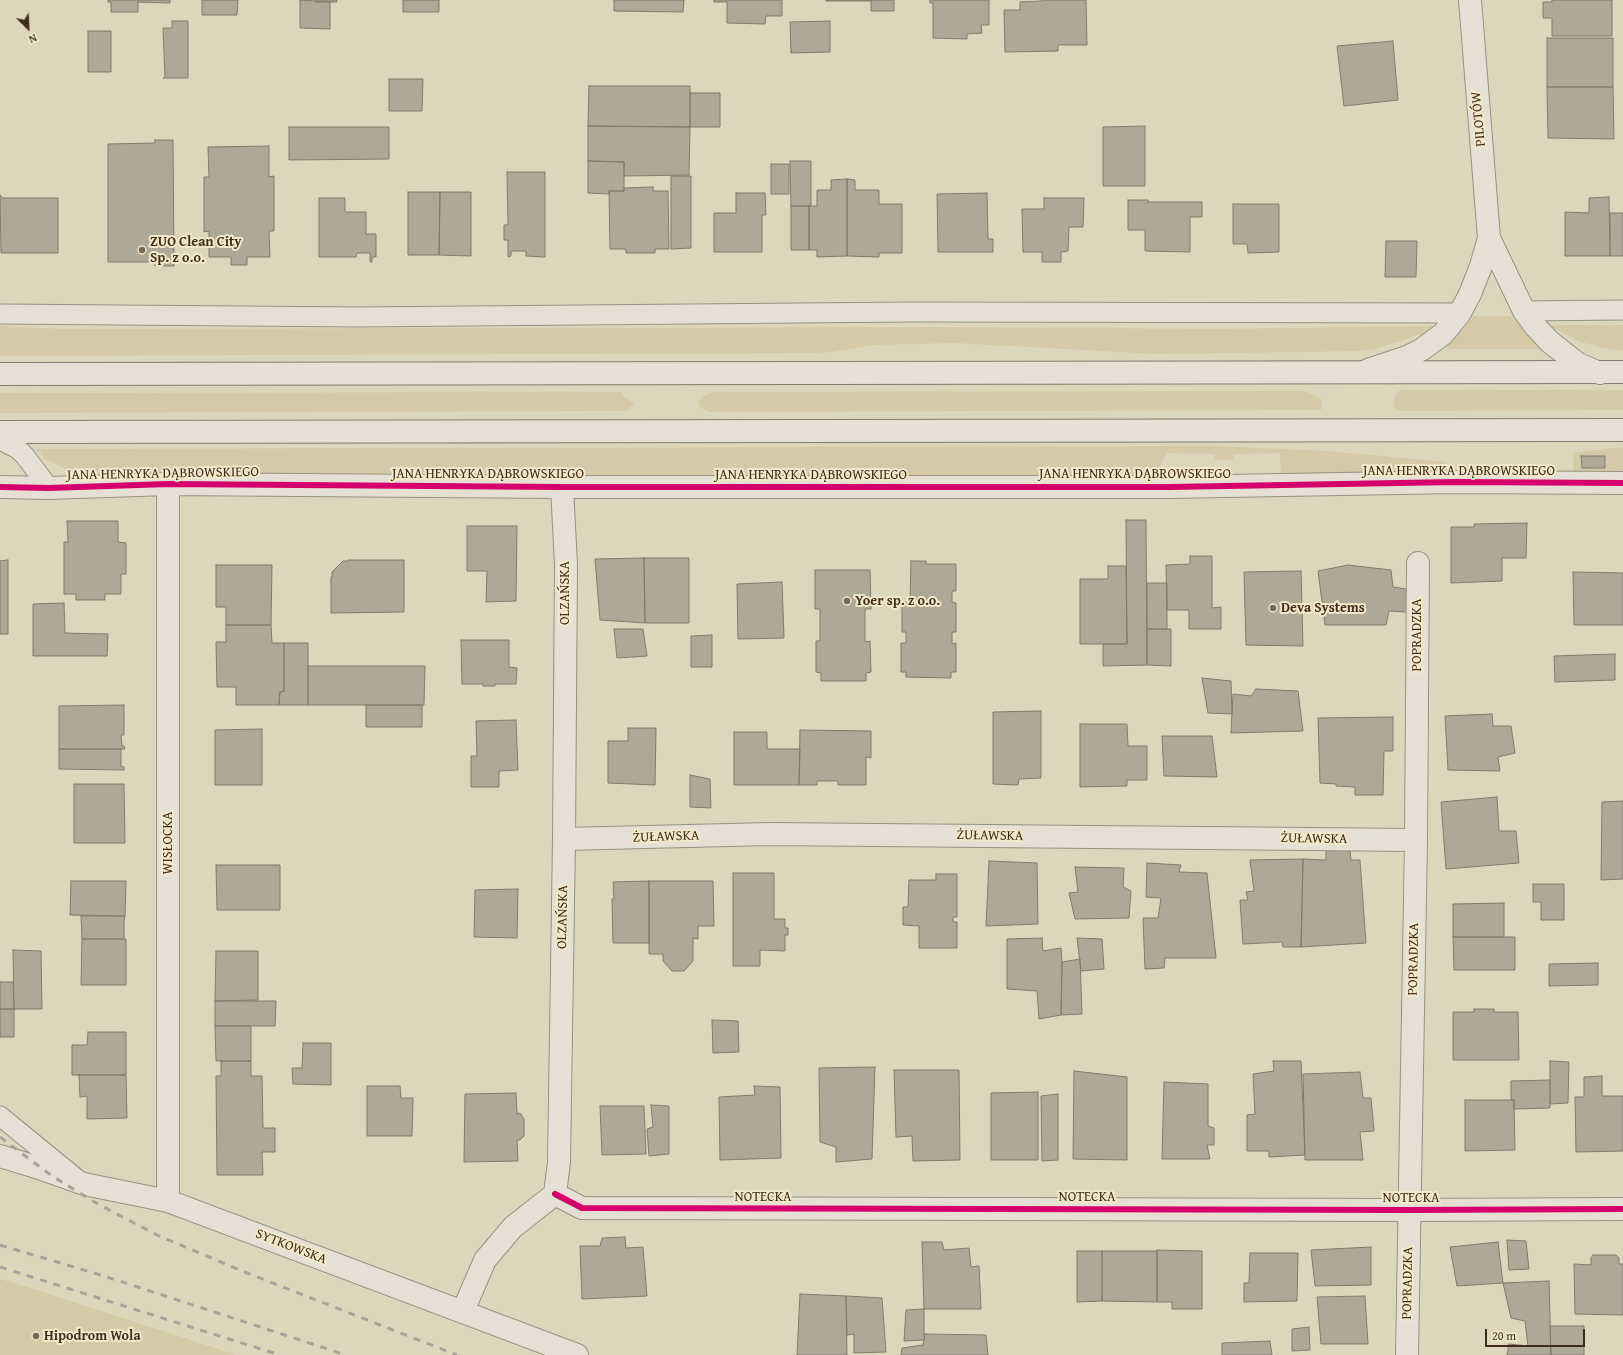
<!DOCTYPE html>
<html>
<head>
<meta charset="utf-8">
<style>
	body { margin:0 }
	#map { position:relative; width:1623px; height:1355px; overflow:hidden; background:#ded6bc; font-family:"Gentium Book Plus",serif }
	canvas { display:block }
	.north { position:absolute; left:8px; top:8px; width:40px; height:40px; -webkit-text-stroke:3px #f3e9ca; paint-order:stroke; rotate:156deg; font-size:11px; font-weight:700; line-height:16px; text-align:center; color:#412b1e }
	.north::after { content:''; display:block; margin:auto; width:14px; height:18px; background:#412b1e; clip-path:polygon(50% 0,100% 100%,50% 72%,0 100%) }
	.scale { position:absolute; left:1485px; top:1329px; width:100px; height:18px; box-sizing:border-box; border:2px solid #412b1e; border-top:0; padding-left:5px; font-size:12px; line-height:14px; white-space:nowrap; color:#412b1e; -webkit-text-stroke:3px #f3e9ca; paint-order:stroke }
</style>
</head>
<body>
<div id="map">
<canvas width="1623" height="1355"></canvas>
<div class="north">N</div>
<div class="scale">20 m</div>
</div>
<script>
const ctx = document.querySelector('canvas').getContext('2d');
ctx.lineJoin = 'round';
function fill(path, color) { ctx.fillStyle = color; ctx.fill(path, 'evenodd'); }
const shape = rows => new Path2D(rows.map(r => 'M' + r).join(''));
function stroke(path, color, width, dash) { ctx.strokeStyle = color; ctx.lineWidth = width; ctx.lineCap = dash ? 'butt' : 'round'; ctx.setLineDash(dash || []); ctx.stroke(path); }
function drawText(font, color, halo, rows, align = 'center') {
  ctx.font = font + ' "Gentium Book Plus",serif'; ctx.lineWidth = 4; ctx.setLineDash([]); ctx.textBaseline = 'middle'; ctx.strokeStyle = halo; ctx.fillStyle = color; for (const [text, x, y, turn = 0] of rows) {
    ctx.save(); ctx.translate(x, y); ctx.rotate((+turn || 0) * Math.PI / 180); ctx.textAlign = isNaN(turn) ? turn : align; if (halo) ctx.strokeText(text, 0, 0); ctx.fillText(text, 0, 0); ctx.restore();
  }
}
fill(shape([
	[1474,316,1513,316,1528,336,1541,349,1445,349],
	[1549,325,1623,325,1623,351,1602,348,1575,340],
	[0,326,65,329,947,327,1216,329,1435,326,1422,334,1375,349,1359,351,1302,352,1155,354,954,343,873,345,833,352,810,353,19,356,0,356],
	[1400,390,1623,390,1623,410,1401,411,1395,408,1394,403,1395,394],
	[1305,391,1320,398,1322,403,1321,410,708,412,700,407,698,402,704,396,714,392],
	[621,392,623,396,634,404,627,411,0,413,0,393],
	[1214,446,1327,451,1447,462,1447,474,1281,477,1280,453,1233,454,1233,460,1215,460,1215,454,1167,453,1153,478,110,477,73,472,46,460,36,449],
	[1623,447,1623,475,1574,474,1573,453],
	[0,1279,21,1285,237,1355,0,1355]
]), '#d6c9a7');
const building = shape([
	[108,0,138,0,138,12,111,12,111,2,108,2,108,0],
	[138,0,170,0,170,3,138,2,138,0],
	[202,0,238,0,237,15,202,15,202,0],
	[300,0,330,2,330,29,300,28,300,0],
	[315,0,337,0,337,2,315,2,315,0],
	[403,0,439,0,439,12,403,12,403,0],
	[614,0,684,0,683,12,614,11,614,0],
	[714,0,782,0,782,16,766,16,765,24,727,23,727,2,714,2,714,0],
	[826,0,873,0,871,1,826,1,826,0],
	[873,0,894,0,894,11,871,11,871,1,873,0],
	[930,0,989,0,989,25,981,25,982,33,967,34,967,39,933,38,933,3,930,3,930,0],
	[1042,0,1086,0,1087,45,1058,45,1058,51,1005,52,1004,10,1020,10,1020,2,1042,1,1042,0],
	[1552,0,1612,0,1612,36,1552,36,1552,18,1543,18,1543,2,1552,2,1552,0],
	[172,21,188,21,188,78,163,78,165,77,163,28,172,28,172,21],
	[830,21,830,52,791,53,790,22,830,21],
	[88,31,111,31,111,72,88,72,88,31],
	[1547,38,1613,38,1613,87,1547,87,1547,38],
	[1393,41,1398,100,1344,106,1337,46,1393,41],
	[389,79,423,79,422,111,389,111,389,79],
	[589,86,690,86,690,127,588,126,589,86],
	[1547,87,1613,87,1614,139,1548,138,1547,87],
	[690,93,720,93,720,127,690,127,690,93],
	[588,126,690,127,689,175,624,176,624,162,588,161,588,126],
	[1145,126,1145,186,1103,186,1103,127,1145,126],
	[289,127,389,127,389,159,289,160,289,127],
	[155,140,173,140,174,266,155,266,155,262,108,262,108,144,155,143,155,140],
	[269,146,269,177,274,176,274,231,269,231,270,257,247,257,247,265,231,265,231,257,209,257,209,231,204,232,204,177,209,177,208,147,269,146],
	[588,161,624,162,624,191,609,191,610,194,588,193,588,161],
	[790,161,811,161,811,206,791,206,790,161],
	[771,164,789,164,789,194,771,194,771,164],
	[507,172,545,172,545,257,526,256,526,251,511,251,511,256,508,257,508,240,504,240,504,225,508,225,507,172],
	[671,176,691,176,691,248,671,249,671,176],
	[847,179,847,256,817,257,817,250,809,250,809,206,817,206,817,190,831,190,831,180,847,179],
	[847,179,855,180,855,190,879,190,879,204,902,204,902,253,879,253,879,257,847,256,847,179],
	[653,187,653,191,668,191,669,249,655,249,655,253,626,253,626,249,610,249,609,191,624,191,624,188,653,187],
	[408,192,440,192,439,255,408,255,408,192],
	[440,192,471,192,471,256,439,255,440,192],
	[736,193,765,193,766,215,762,215,762,252,714,252,714,213,736,213,736,193],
	[987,193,988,239,993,239,993,252,938,252,937,194,987,193],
	[0,195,3,198,58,198,58,253,1,253,0,195],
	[1609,197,1610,256,1565,256,1565,212,1589,213,1589,198,1609,197],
	[319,198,345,198,345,212,366,212,366,234,376,234,376,257,372,257,372,262,370,262,370,253,357,253,356,257,319,257,319,198],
	[1044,198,1084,198,1083,227,1069,227,1068,251,1061,252,1061,262,1042,262,1042,252,1023,252,1022,209,1044,209,1044,198],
	[1128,200,1148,200,1148,202,1202,202,1202,217,1190,217,1190,252,1145,251,1145,230,1128,230,1128,200],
	[1233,204,1279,204,1279,252,1248,253,1247,244,1233,244,1233,204],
	[791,206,809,206,809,250,791,250,791,206],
	[1610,213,1623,213,1623,256,1610,256,1610,213],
	[1386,241,1417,241,1416,277,1385,277,1386,241],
	[1581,456,1605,456,1605,468,1582,468,1581,456],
	[1126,520,1146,520,1147,665,1103,666,1103,644,1127,644,1126,520],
	[67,521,118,521,118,542,126,543,126,574,121,574,121,594,105,594,105,600,76,600,76,594,64,594,64,542,68,542,67,521],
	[1527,523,1526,558,1502,558,1502,581,1451,583,1451,527,1474,527,1474,524,1527,523],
	[467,526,517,526,516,601,486,602,487,571,467,571,467,526],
	[1190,556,1212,556,1212,608,1221,607,1221,629,1189,629,1189,610,1167,610,1166,565,1190,564,1190,556],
	[644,558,645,623,600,620,595,559,644,558],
	[644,558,689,558,689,623,645,623,644,558],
	[8,560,8,634,0,634,0,561,8,560],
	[349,560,404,560,404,612,331,613,331,577,332,577,332,572,343,561,349,561,349,560],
	[911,561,926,561,926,564,956,564,956,591,952,591,952,602,956,603,956,632,952,632,952,644,956,643,956,672,951,672,951,678,906,677,906,672,901,672,901,643,906,643,906,632,902,632,902,602,910,602,911,561],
	[216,565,272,565,271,625,226,625,226,607,216,607,216,565],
	[1348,565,1391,570,1393,587,1406,589,1407,612,1389,611,1386,625,1325,625,1318,571,1348,565],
	[1108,566,1126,566,1127,644,1080,644,1080,579,1108,579,1108,566],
	[815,570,870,570,871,609,865,609,865,642,870,641,871,672,866,673,866,681,821,681,821,673,816,672,816,641,820,641,820,609,815,609,815,570],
	[1301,571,1303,646,1246,645,1244,572,1301,571],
	[1573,572,1623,573,1623,625,1574,625,1573,572],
	[782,582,784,638,738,639,737,584,782,582],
	[1147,583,1167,583,1167,629,1147,629,1147,583],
	[64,603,65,633,108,634,107,656,33,656,33,604,64,603],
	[226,625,271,625,272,643,284,643,284,691,280,692,279,705,236,705,236,687,217,687,216,642,226,642,226,625],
	[614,629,643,629,647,656,617,658,614,629],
	[1147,629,1171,629,1171,666,1147,665,1147,629],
	[712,635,712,667,691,667,691,636,712,635],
	[461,640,509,640,509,667,517,668,516,684,495,684,495,686,483,686,483,684,462,684,461,640],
	[284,643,308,643,308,705,279,705,280,692,284,691,284,643],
	[1615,654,1615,680,1555,682,1554,656,1615,654],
	[308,666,425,666,424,705,308,705,308,666],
	[1202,678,1231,681,1232,714,1208,713,1202,678],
	[1256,689,1298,691,1303,731,1231,733,1233,694,1251,696,1256,689],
	[124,705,124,735,121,735,122,746,124,746,125,749,59,749,59,706,124,705],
	[366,705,422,705,422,727,366,727,366,705],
	[1041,711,1041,778,1019,779,1018,785,993,784,993,712,1041,711],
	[1492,714,1493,726,1511,726,1515,753,1498,757,1500,771,1448,770,1445,716,1492,714],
	[1393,717,1393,751,1384,751,1383,795,1355,795,1355,787,1336,786,1336,784,1320,783,1318,718,1393,717],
	[516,720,518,770,499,771,499,787,471,787,471,756,477,756,476,721,516,720],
	[1080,724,1127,724,1128,746,1147,746,1147,780,1127,780,1127,786,1080,787,1080,724],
	[628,728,656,728,655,785,608,783,608,741,628,741,628,728],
	[262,729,262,785,215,785,215,730,262,729],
	[800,730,871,731,871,758,866,757,866,785,838,785,838,781,817,781,817,785,799,785,800,730],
	[734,732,767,732,767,749,800,749,799,785,734,785,734,732],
	[1162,736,1212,736,1217,777,1164,776,1162,736],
	[59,749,121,749,121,766,124,767,124,770,59,769,59,749],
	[690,775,710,779,711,808,690,807,690,775],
	[74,784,124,784,125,843,74,843,74,784],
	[1497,797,1499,831,1516,831,1519,863,1446,869,1441,802,1497,797],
	[1623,801,1623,879,1601,880,1602,802,1623,801],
	[1326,848,1350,850,1351,860,1360,860,1366,943,1301,947,1303,859,1326,860,1326,848],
	[1303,859,1301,947,1283,947,1282,942,1243,944,1240,900,1248,900,1246,892,1254,891,1250,860,1303,859],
	[989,861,1037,863,1038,924,986,926,989,861],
	[1147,863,1181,865,1179,872,1207,873,1216,958,1165,958,1164,968,1145,969,1143,918,1158,918,1161,898,1146,897,1147,863],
	[216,865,280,865,280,910,217,910,216,865],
	[1075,867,1124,868,1123,887,1131,891,1129,918,1075,919,1069,893,1078,892,1075,867],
	[733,873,774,873,774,919,785,919,785,928,788,928,788,935,785,935,785,951,760,950,760,966,733,966,733,873],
	[936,874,957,874,957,917,953,917,953,922,957,922,957,948,919,948,919,926,903,925,903,907,908,907,909,880,936,880,936,874],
	[71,881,126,881,125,916,70,915,71,881],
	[649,881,713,881,714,926,698,926,698,939,693,938,693,961,684,971,672,971,663,961,663,954,649,954,649,881],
	[649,881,649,943,613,943,612,899,614,899,613,882,649,881],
	[1533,884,1564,884,1564,920,1541,920,1541,902,1533,902,1533,884],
	[518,889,517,938,474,937,475,890,518,889],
	[1504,903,1504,937,1453,937,1453,904,1504,903],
	[81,916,125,916,124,921,124,939,82,939,81,916],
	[1453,937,1515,937,1515,970,1454,970,1453,937],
	[1042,938,1043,951,1061,948,1062,962,1061,1015,1039,1019,1037,991,1007,989,1007,939,1042,938],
	[1077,938,1102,939,1104,969,1081,971,1077,938],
	[82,939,126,939,126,985,81,985,82,939],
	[13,950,41,951,42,1009,14,1009,13,950],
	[216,951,258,951,258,1000,215,1001,216,951],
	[1080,959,1082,1014,1061,1015,1062,962,1080,959],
	[1598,963,1598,985,1549,986,1549,964,1598,963],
	[0,982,13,982,14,1009,0,1009,0,982],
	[215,1001,276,1001,275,1026,215,1026,215,1001],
	[0,1009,14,1009,14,1037,0,1037,0,1009],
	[1474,1009,1494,1009,1494,1012,1518,1012,1519,1060,1453,1060,1453,1012,1474,1012,1474,1009],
	[712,1020,738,1021,739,1052,713,1053,712,1020],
	[215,1026,251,1026,251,1061,216,1061,215,1026],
	[88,1032,126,1032,126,1075,72,1075,72,1045,87,1045,88,1032],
	[303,1043,331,1043,331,1085,293,1084,292,1068,302,1068,303,1043],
	[221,1061,251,1061,251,1076,262,1076,263,1128,275,1128,275,1152,262,1152,263,1175,217,1175,216,1076,221,1076,221,1061],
	[1273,1061,1301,1061,1305,1155,1269,1157,1269,1151,1247,1151,1247,1115,1255,1114,1253,1074,1274,1071,1273,1061],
	[1550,1061,1569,1062,1568,1103,1550,1104,1550,1061],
	[875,1067,872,1159,836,1162,836,1147,820,1142,819,1068,875,1067],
	[894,1070,959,1070,960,1160,913,1161,912,1136,896,1137,894,1070],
	[1074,1071,1127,1077,1127,1160,1073,1159,1074,1071],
	[1360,1072,1363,1098,1371,1098,1374,1131,1360,1132,1363,1160,1305,1160,1303,1074,1360,1072],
	[79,1075,126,1075,127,1118,87,1119,87,1096,80,1097,79,1075],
	[1602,1076,1602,1096,1623,1096,1623,1151,1576,1152,1575,1097,1584,1097,1584,1077,1602,1076],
	[1550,1080,1550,1108,1514,1109,1514,1100,1511,1100,1511,1081,1550,1080],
	[1164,1082,1208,1084,1208,1126,1214,1128,1214,1145,1207,1145,1210,1159,1162,1159,1164,1082],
	[367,1086,400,1086,401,1098,413,1098,412,1136,367,1136,367,1086],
	[754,1086,780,1087,781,1158,720,1160,719,1097,755,1095,754,1086],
	[1038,1092,1038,1160,991,1160,991,1093,1038,1092],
	[516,1093,517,1114,520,1113,524,1119,524,1136,520,1140,517,1140,518,1161,464,1162,465,1094,516,1093],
	[1058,1094,1058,1160,1042,1161,1041,1096,1058,1094],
	[1465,1100,1514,1100,1515,1150,1465,1151,1465,1100],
	[651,1105,669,1106,669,1154,649,1156,647,1129,653,1127,651,1105],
	[600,1106,644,1106,646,1154,602,1155,600,1106],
	[625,1237,626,1248,643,1247,647,1296,582,1299,580,1246,600,1246,602,1238,625,1237],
	[1507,1240,1526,1241,1529,1269,1509,1270,1507,1240],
	[922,1242,942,1242,944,1250,969,1248,971,1267,979,1266,981,1309,924,1309,922,1242],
	[1498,1242,1503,1283,1457,1286,1450,1247,1498,1242],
	[1371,1247,1371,1285,1315,1286,1311,1250,1371,1247],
	[1157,1250,1202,1251,1202,1309,1172,1309,1172,1302,1157,1302,1157,1250],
	[1077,1251,1102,1251,1102,1301,1077,1302,1077,1251],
	[1102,1251,1157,1251,1157,1302,1102,1301,1102,1251],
	[1250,1253,1298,1253,1297,1301,1244,1302,1244,1283,1249,1283,1250,1253],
	[1593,1255,1616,1255,1619,1258,1619,1264,1623,1264,1623,1315,1575,1314,1574,1264,1591,1265,1591,1258,1593,1255],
	[1549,1281,1551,1355,1507,1355,1509,1344,1528,1346,1525,1321,1511,1318,1503,1283,1549,1281],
	[800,1294,846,1296,847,1355,797,1355,800,1294],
	[846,1296,882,1298,886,1352,854,1353,854,1334,847,1335,846,1296],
	[1365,1296,1368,1344,1321,1344,1317,1297,1365,1296],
	[924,1309,924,1340,904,1341,906,1310,924,1309],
	[1550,1326,1584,1326,1584,1355,1551,1355,1550,1326],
	[1309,1327,1310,1350,1292,1351,1292,1329,1309,1327],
	[925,1334,986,1335,988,1355,901,1355,902,1348,923,1345,925,1334],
	[1270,1341,1272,1355,1222,1355,1222,1343,1270,1341]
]);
fill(building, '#b0a897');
stroke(building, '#827a6b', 1);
const service = shape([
	[1524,311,1623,310],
	[0,314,359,317,911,312,1460,313],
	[0,440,18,449,25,456,49,488],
	[0,1116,77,1179]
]);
const minor = shape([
	[1489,238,1524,311,1535,326,1550,342,1578,364,1600,373],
	[1368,370,1407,357,1421,350,1443,334,1460,313,1470,294,1481,266,1489,238,1470,0],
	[0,487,49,488,168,484,562,487,1169,487,1456,482,1623,483],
	[564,839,770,834,1416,840],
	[0,1156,36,1167,84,1184,168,1201,577,1355],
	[555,1194,582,1208,1409,1210,1623,1209],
	[168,1201,168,484],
	[463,1311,485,1260,513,1227,555,1194,559,1162,564,839,566,565,562,487],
	[1407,1355,1416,840,1418,563]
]);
const secondary = shape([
	[0,374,1623,372],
	[0,432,1623,430]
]);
stroke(service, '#989081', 21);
stroke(minor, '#989081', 24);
stroke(secondary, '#827a6b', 24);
stroke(service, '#e5e0d3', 19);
stroke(minor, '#e5e0d3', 22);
stroke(secondary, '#e5e0d3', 22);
stroke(shape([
	[0,1137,52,1176,98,1204,157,1235,247,1273,457,1355],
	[0,1245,104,1276,346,1355],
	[0,1267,280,1355]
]), '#a8a398', 3, [7, 7]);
stroke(shape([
	[0,487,49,488,168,484,562,487,1169,487,1456,482,1623,483],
	[555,1194,582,1208,1409,1210,1623,1209]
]), '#d6006c', 6);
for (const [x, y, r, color] of [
	[142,250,4,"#786755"],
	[847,601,4,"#786755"],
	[1273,608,4,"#786755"],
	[36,1336,4,"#786755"]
]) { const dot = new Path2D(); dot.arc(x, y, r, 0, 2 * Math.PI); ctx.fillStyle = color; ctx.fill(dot); stroke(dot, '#f3e9ca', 1.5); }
drawText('14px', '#412b1e', '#f3e9ca', [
	["PILOTÓW",1479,119,-95],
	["JANA HENRYKA DĄBROWSKIEGO",1459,471],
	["JANA HENRYKA DĄBROWSKIEGO",163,474,-1],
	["JANA HENRYKA DĄBROWSKIEGO",488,474],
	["JANA HENRYKA DĄBROWSKIEGO",1135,474],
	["JANA HENRYKA DĄBROWSKIEGO",811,475],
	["OLZAŃSKA",565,593,-90],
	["POPRADZKA",1417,635,-90],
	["ŻUŁAWSKA",990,836,1],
	["ŻUŁAWSKA",666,837,-2],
	["ŻUŁAWSKA",1314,839,1],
	["WISŁOCKA",168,843,-90],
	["OLZAŃSKA",563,917,-89],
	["POPRADZKA",1414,959,-89],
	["NOTECKA",763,1197],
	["NOTECKA",1087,1197],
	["NOTECKA",1411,1198],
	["SYTKOWSKA",291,1247,21],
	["POPRADZKA",1408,1283,-89]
]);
drawText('bold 14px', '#412b1e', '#f3e9ca', [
	["ZUO Clean City",150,242],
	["Sp. z o.o.",150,258],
	["Yoer sp. z o.o.",855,601],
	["Deva Systems",1281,608],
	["Hipodrom Wola",44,1336]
], 'left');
</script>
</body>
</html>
